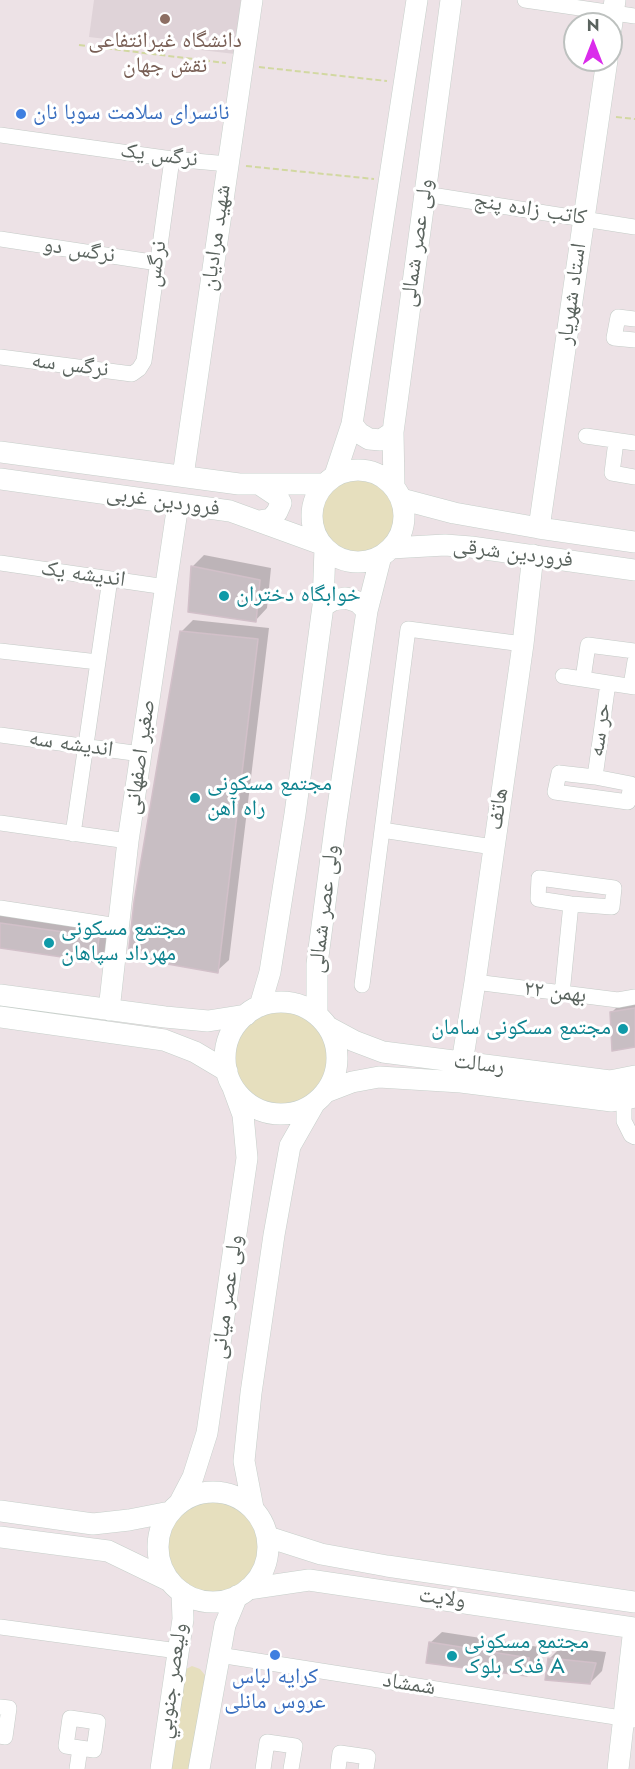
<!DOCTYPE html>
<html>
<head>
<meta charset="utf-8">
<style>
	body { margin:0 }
	#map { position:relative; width:635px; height:1769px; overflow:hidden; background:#ede2e6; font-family:Jost,sans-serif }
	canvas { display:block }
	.north { position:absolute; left:563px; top:12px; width:60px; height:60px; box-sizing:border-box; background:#fff; border:2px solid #bdc1bf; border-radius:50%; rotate:0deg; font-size:16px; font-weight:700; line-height:24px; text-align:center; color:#5a635e }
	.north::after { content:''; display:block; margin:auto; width:21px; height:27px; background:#da2beb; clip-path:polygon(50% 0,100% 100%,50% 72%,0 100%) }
</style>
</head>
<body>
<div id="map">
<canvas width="635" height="1769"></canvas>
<div class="north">N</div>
</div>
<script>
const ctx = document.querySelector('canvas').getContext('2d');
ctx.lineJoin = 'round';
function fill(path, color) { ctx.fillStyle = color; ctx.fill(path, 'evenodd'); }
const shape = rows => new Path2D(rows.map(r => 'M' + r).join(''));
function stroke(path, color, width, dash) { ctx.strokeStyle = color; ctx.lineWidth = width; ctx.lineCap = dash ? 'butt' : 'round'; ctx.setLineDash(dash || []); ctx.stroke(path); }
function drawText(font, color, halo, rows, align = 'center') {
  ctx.font = font + ' Jost,"Noto Naskh Arabic",sans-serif'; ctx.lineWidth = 6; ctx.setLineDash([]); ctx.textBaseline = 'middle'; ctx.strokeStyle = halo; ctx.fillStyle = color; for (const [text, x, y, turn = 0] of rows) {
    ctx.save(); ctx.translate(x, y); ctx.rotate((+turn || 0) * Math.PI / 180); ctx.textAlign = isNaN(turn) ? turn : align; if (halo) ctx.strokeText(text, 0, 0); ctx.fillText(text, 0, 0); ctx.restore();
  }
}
fill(shape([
	[94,0,241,0,235,54,89,37]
]), '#dfd3d8');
fill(shape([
	'321 515a37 37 0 1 1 74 0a37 37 0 1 1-74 0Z',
	'231 1059a50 50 0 1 1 100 0a50 50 0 1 1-100 0Z',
	'164 1547a49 49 0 1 1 98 0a49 49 0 1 1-98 0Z',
	[192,1666,200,1669,205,1675,192,1769,169,1769,182,1671]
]), '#e6dfbe');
fill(shape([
	[204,555,271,568,267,608,256,620,190,611,193,566],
	[193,620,269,628,229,960,217,971,182,631],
	[0,910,110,926,107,949,95,961,0,947],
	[635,999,635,1045,611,1013,623,1001],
	[442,1632,539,1647,538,1662,526,1674,430,1643],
	[561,1647,606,1652,602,1671,590,1683,550,1658]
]), '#0003');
const building = shape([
	[191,566,260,580,256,622,188,612,191,566],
	[180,631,258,639,218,973,128,957,134,902,180,631],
	[0,923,99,937,96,962,0,948,0,923],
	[635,1008,635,1047,612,1051,610,1012,635,1008],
	[429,1642,529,1658,527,1676,426,1663,429,1642],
	[548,1658,596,1663,590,1684,545,1680,548,1658]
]);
fill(building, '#c8bec3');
stroke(building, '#d2c0c9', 1.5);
const street = shape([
	[525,0,635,16],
	[0,135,172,159,228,164],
	[425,194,635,227],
	[0,239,158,263],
	[635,319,618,317,614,338,635,340],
	[0,357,132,374,139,369,144,361,172,159],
	[586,436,635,443],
	[616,441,612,473,635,477],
	[0,563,166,587],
	[0,651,98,662],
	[563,676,635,687],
	[583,679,588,645,635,651],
	[631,686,635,661],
	[0,735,141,754],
	[559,773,595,777,631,784,628,802,555,792,559,773],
	[595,777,608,683],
	[0,823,128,841],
	[382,830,493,847],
	[73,834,110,579],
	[539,878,614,888,612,907,571,904,538,899,539,878],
	[0,908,118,926],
	[475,982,618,1000,635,997],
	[362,985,408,629,523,644],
	[562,994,571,904],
	[624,1099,624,1121,631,1135,635,1137],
	[0,1627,178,1651],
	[219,1655,635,1720],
	[0,1707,9,1708,5,1737,0,1736],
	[70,1718,98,1722,94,1750,66,1746,70,1718],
	[77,1769,80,1748],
	[263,1769,267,1742,295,1746,291,1769],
	[338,1769,340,1753,368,1757,366,1769]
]);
const secondary = shape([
	[611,29,615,0],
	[352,424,359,433,369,439,381,440,393,432],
	[0,452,239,484,324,484],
	'312 516a46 46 0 1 1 92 0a46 46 0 1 1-92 0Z',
	[335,475,352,424,417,0],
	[183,476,252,0],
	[0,479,230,511,321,544],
	[259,484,277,496,281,503,277,512,271,519,259,521],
	[394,487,393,432,451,0],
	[401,499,454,513,539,528,635,542],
	[539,528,607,60],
	[391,548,445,545,471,547,635,570],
	[323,606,333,600,346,598,358,602,367,611],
	[0,995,165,1017,208,1021,246,1015],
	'225 1058a56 56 0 1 1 112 0a56 56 0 1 1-112 0Z',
	[260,1006,270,972,295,814,323,606,325,548],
	[109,1010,128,841,178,504],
	[317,1015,317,964,336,820,367,611,381,556],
	[0,1017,164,1040,195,1052,227,1071],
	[328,1027,354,1041,383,1052,610,1081,635,1076],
	[462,1063,475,982,523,644,533,555],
	[326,1092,352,1082,379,1077,461,1082,612,1101,635,1097],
	'158 1547a55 55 0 1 1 110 0a55 55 0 1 1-110 0Z',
	[179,1504,193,1477,207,1433,247,1158,243,1115,232,1085],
	[253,1508,244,1461,251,1393,274,1235,290,1146,314,1104],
	[0,1511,93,1524,129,1520,170,1512],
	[0,1537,108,1551,170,1581],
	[268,1537,321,1554,387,1566,635,1602],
	[248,1589,309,1580,635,1628],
	[161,1769,183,1619,182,1592],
	[199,1769,225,1625,237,1596],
	[618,1769,634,1628]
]);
stroke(street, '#c4cbc7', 16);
stroke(secondary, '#c6cfca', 22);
stroke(shape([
	[79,45,226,63],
	[259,67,387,81],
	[616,117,635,119],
	[246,166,374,179]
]), '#d2d8a1', 2, [6, 3]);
stroke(street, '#fff', 15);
stroke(secondary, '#fff', 21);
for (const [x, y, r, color] of [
	[165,19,6,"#8d6e63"],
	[21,114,6,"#3f7fe0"],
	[224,596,6,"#0f9aa8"],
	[195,798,6,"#0f9aa8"],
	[49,943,6,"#0f9aa8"],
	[623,1029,6,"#0f9aa8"],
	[275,1655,6,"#3f7fe0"],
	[452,1656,6,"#0f9aa8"]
]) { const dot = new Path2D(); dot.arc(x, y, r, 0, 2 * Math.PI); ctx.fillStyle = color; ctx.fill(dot); stroke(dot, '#fff', 2); }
drawText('22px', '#785e54', '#fff', [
	["دانشگاه غیرانتفاعی",165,42],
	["نقش جهان",165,67]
]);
drawText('22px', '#366cbe', '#fff', [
	["نانسرای سلامت سوبا نان",33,114],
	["کرایه لباس",275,1678,"center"],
	["عروس مانلی",275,1703,"center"]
], 'left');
drawText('22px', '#5a635e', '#fff', [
	["نرگس یک",159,156,7],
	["کاتب زاده پنج",530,210,9],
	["شهید مرادیان",217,238,-82],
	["ولی عصر شمالی",418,243,-82],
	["نرگس دو",79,251,9],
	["نرگس",157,264,-82],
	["استاد شهریار",573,294,-82],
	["نرگس سه",70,366,7],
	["فروردین غربی",163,502,8],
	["فروردین شرقی",513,554,7],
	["اندیشه یک",83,575,8],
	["حر سه",601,730,-82],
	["اندیشه سه",71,745,8],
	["صغیر اصفهانی",141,757,-82],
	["هاتف",499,809,-82],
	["ولی عصر شمالی",325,909,-83],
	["۲۲ بهمن",555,993,7],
	["رسالت",479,1065,7],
	["ولی عصر میانی",228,1297,-82],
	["ولایت",442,1599,8],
	["وليعصر جنوبي",173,1681,-82],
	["شمشاد",409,1685,9]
]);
drawText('22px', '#0d838f', '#fff', [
	["خوابگاه دختران",236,596],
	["مجتمع مسکونی",207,785],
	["راه آهن",207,810],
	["مجتمع مسکونی",61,930],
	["مهرداد سپاهان",61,955],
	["مجتمع مسکونی سامان",611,1029,"right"],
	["مجتمع مسکونی",464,1643],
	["فدک بلوک A",464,1668]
], 'left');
</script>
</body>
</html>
